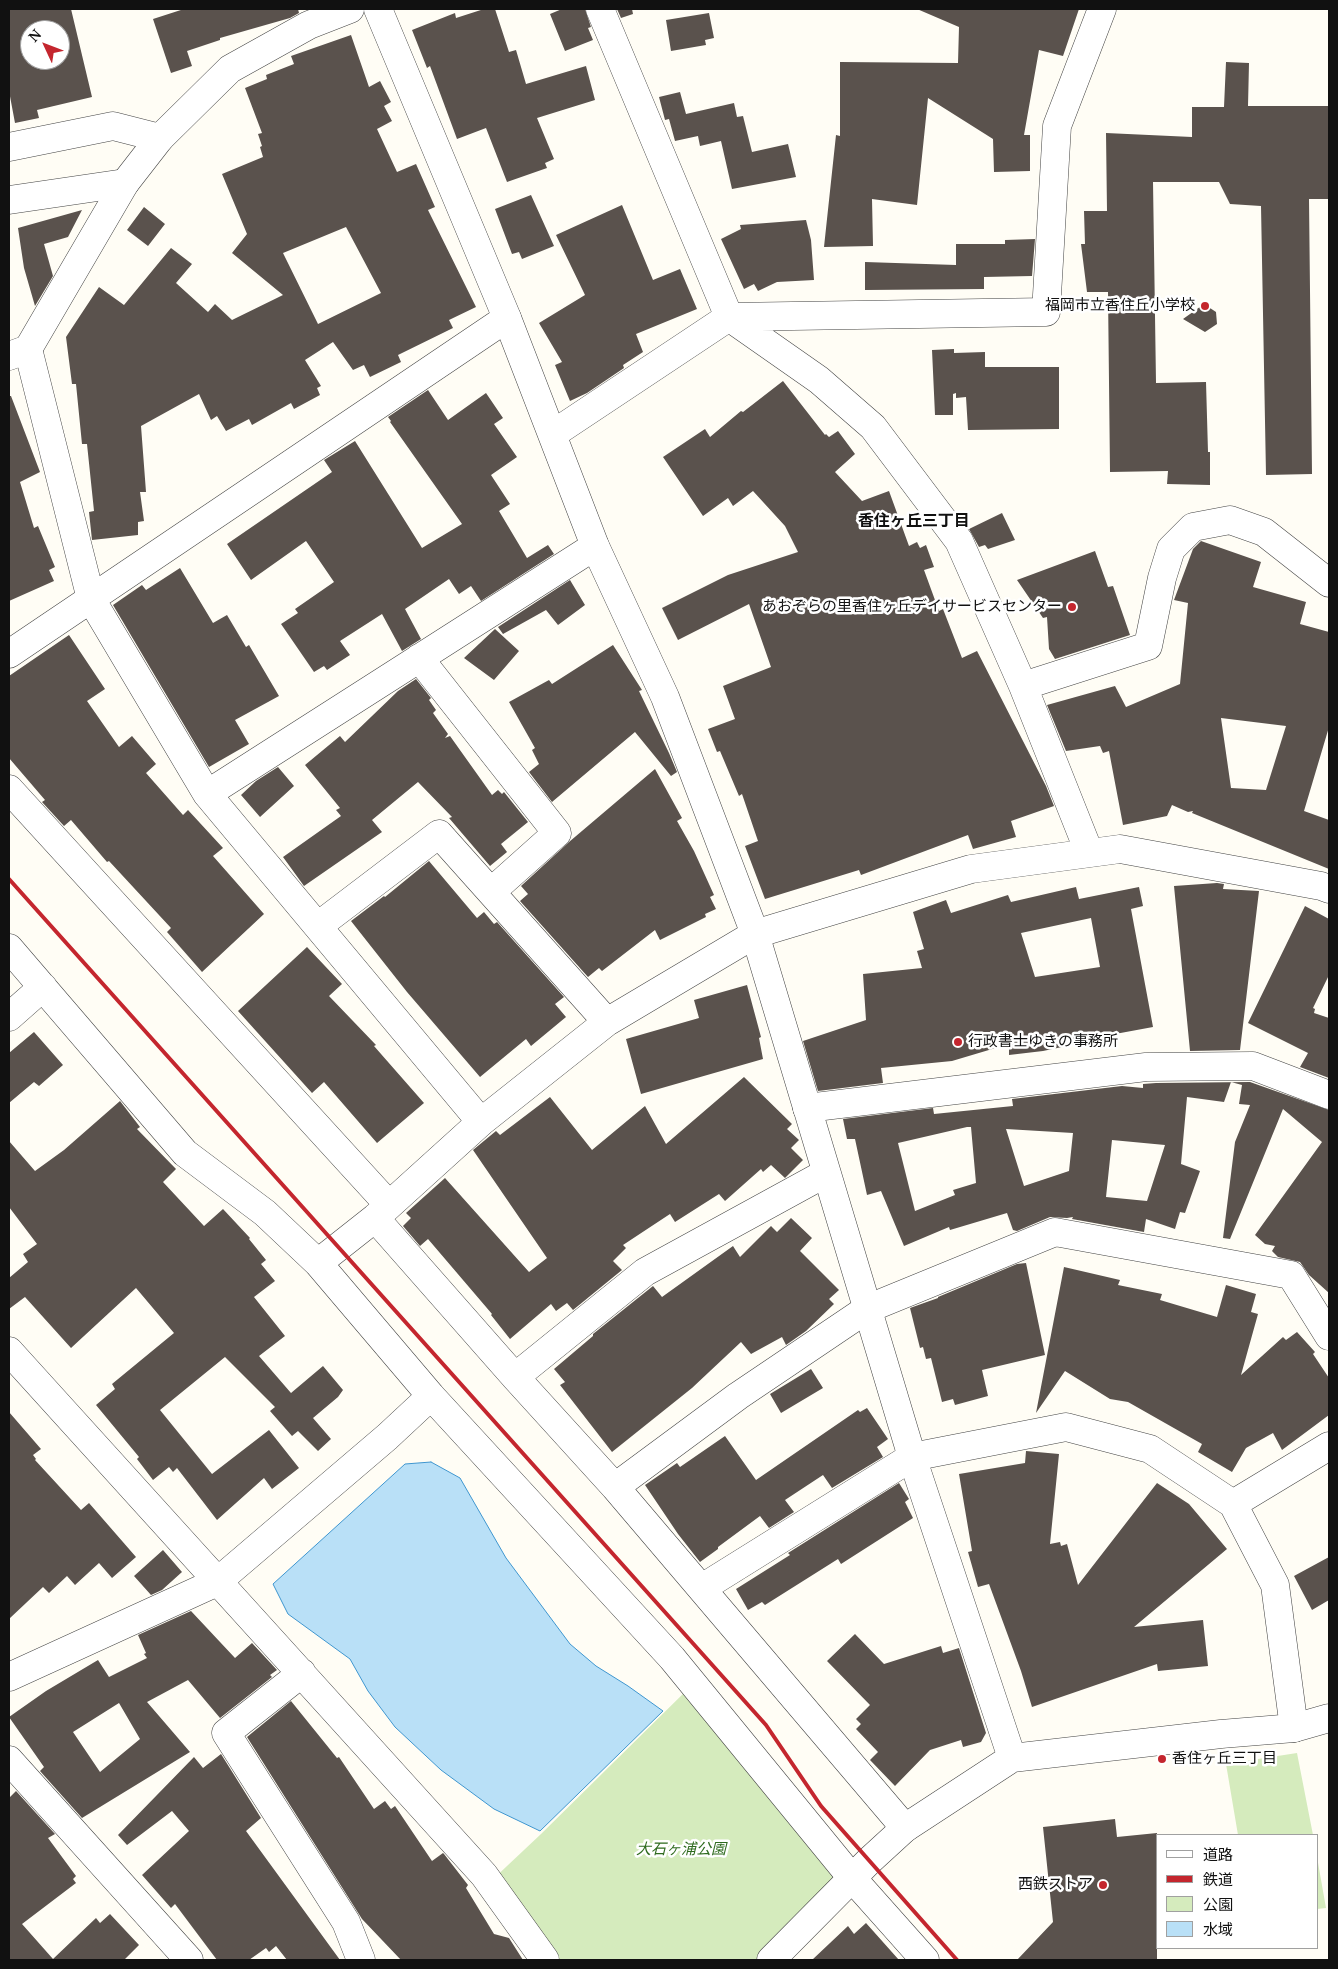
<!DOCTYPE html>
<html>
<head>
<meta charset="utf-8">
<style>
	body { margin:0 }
	#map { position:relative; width:1338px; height:1969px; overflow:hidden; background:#fffdf5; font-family:"Noto Serif","Noto Sans JP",serif }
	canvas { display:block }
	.frame { position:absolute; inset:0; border:10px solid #111; pointer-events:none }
	.legend { position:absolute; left:1156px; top:1834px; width:162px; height:115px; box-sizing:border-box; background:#fff; border:1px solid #a0a0a0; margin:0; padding:6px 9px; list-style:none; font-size:15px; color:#111 }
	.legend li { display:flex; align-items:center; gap:10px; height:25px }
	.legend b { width:25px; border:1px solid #a0a0a0 }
	.north { position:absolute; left:20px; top:20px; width:50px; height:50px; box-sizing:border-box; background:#fff; border:1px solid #a0a0a0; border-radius:50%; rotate:313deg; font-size:14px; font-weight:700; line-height:20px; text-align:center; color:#111 }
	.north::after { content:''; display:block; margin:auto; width:18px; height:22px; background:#c4262e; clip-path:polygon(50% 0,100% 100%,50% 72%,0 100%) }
</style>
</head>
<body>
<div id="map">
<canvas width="1338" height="1969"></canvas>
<div class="frame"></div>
<ul class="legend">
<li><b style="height:6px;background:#fff"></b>道路</li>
<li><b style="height:6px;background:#c4262e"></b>鉄道</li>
<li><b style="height:14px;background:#d5ebbd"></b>公園</li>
<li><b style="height:14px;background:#b9e0f7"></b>水域</li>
</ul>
<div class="north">N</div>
</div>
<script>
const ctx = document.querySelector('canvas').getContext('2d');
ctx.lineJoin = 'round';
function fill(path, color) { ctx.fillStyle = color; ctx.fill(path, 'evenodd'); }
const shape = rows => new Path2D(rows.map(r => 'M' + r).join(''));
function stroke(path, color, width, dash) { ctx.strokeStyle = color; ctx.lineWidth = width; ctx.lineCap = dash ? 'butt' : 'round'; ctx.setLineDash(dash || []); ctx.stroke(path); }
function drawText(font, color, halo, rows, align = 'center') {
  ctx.font = font + ' "Noto Serif","Noto Sans JP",serif'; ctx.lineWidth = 5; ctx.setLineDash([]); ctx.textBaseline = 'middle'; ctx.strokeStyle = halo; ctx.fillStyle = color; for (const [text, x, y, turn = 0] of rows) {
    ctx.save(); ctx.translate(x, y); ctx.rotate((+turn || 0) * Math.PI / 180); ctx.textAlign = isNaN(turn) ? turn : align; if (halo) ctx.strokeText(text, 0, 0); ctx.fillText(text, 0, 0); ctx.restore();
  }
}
fill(shape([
	[691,1686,848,1878,767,1960,547,1960,490,1882,541,1834],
	[1297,1753,1313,1835,1238,1835,1226,1764],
	[1317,1857,1326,1908,1317,1909]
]), '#d5ebbd');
const water = shape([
	[431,1462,460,1478,506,1558,570,1644,596,1666,628,1686,663,1711,540,1831,494,1809,441,1770,395,1727,368,1691,350,1659,288,1614,273,1584,405,1464,431,1462]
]);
fill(water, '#b9e0f7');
stroke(water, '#3f96cf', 1);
fill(shape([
	[9,9,71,9,92,97,37,110,39,118,15,123,9,91],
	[30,30,60,30,60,60,30,60],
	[184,9,298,9,299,13,290,18,220,38,220,40,187,51,192,66,171,73,153,19],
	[484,9,495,9,509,52,516,50,526,84,586,66,595,100,537,118,554,159,545,163,547,168,507,182,486,128,457,139,430,66,427,68,412,30,455,13,456,18],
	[562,9,585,9,591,27,588,28,593,40,565,51,550,14],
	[617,9,632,9,633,14,621,18],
	[917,9,1079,9,1063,56,1039,50,1024,135,1030,135,1030,171,994,172,993,139,928,98,917,205,872,199,873,246,824,247,836,135,840,136,840,62,958,63,959,27],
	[709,13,714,38,705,40,706,45,671,51,666,20],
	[351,35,369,87,380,81,391,102,384,106,392,121,377,129,397,172,416,164,435,207,428,210,476,307,449,320,453,328,398,355,401,362,370,377,364,365,353,370,333,342,305,360,321,386,317,388,320,395,294,409,291,403,252,425,249,419,226,431,217,416,211,420,199,394,141,426,146,492,140,492,144,521,138,522,138,535,92,540,89,512,94,511,87,444,82,444,76,384,72,384,66,337,99,287,124,305,171,248,192,264,176,283,208,312,215,304,232,320,283,295,232,253,247,234,222,174,263,157,260,147,262,146,258,134,262,133,245,88,267,79,266,75,294,64,291,56],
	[346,227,381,293,318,324,283,253],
	[1226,62,1249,63,1248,106,1328,106,1329,199,1309,199,1312,474,1266,475,1261,206,1230,204,1219,182,1153,182,1156,383,1206,382,1208,452,1210,452,1210,485,1167,484,1168,471,1110,472,1108,292,1087,292,1081,244,1085,244,1084,211,1107,211,1106,133,1192,137,1192,107,1224,107],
	[680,92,686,114,734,103,737,117,743,116,752,152,788,144,796,177,732,189,721,141,700,146,698,136,675,141,669,119,665,120,659,97],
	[531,195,554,246,522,259,519,252,512,254,495,209],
	[622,205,653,280,680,269,697,309,636,334,643,352,623,365,624,368,587,393,570,401,555,365,562,362,539,323,585,295,556,235],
	[144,207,165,224,148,246,127,230],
	[82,210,68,237,44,244,53,276,35,306,24,268,18,228],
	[806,220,811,240,814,280,777,282,758,291,754,284,744,289,721,239,741,229,740,225],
	[1035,239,1032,276,984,277,984,289,865,290,865,262,956,265,956,244,1005,244,1005,240],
	[1204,304,1216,312,1217,324,1205,332,1183,319],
	[954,349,954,353,985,352,985,367,1059,367,1059,429,968,430,966,397,956,398,956,393,953,394,953,415,935,415,932,350],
	[783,381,825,435,826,434,829,437,838,431,855,454,835,472,862,501,889,491,909,546,917,542,920,548,926,545,934,567,924,570,939,611,943,609,962,658,977,651,1046,786,1054,806,1011,821,1016,837,973,849,968,835,861,875,859,870,765,899,745,846,758,841,742,794,739,796,720,751,717,752,708,729,735,719,723,686,771,667,749,604,678,640,662,608,728,575,798,552,785,526,753,491,733,506,728,498,703,516,663,457,705,429,710,437,741,411,743,412],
	[428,390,448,420,486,393,503,418,494,424,517,457,491,475,510,504,499,511,527,558,548,545,554,554,481,601,471,586,459,594,449,579,405,609,421,639,402,651,382,614,340,641,350,655,327,670,324,666,314,672,281,624,298,613,295,609,334,582,306,541,251,580,227,544,332,472,324,460,355,441,422,548,462,524,390,422,391,421,388,417],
	[9,396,11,396,40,472,20,482,34,528,38,526,55,567,49,570,54,581,9,601],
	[1002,513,1015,540,988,549,985,545,979,547,969,529],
	[1201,541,1261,562,1253,587,1306,602,1300,624,1329,632,1329,727,1304,811,1329,820,1329,869,1192,813,1193,811,1188,812,1172,805,1167,816,1123,825,1109,751,1103,753,1100,746,1066,751,1047,705,1115,686,1126,707,1180,684,1188,603,1174,600,1193,549],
	[1221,718,1286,726,1266,790,1231,788],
	[1095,551,1108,587,1113,586,1130,635,1055,659,1049,649,1047,617,1043,618,1017,580],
	[180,568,213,623,227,615,246,647,249,645,279,696,235,720,249,744,209,767,113,605,142,585,146,590],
	[570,580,585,605,558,625,546,610,503,634,498,627],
	[495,629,519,651,494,680,464,658],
	[69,635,105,689,87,701,119,747,132,736,156,764,146,773,183,815,188,810,223,848,213,856,264,914,202,972,167,932,171,928,109,861,107,862,71,820,64,826,42,802,45,800,9,758,9,676],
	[613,645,642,690,639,691,669,753,677,772,671,776,635,732,552,802,529,772,539,764,532,750,535,748,509,702,549,680,552,684],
	[416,679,431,698,429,700,436,710,433,713,448,734,445,738,450,736,492,795,498,790,502,794,504,792,528,822,501,844,507,852,490,866,449,818,452,817,418,782,372,820,382,832,304,886,283,857,341,816,336,810,340,808,305,765,340,736,345,742,398,691],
	[278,767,294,786,260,817,241,795,256,781],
	[655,769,682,818,677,821,694,851,714,895,710,897,716,909,705,914,706,917,660,940,655,930,602,971,599,968,588,977,520,901,528,894,521,886,569,842],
	[429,861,477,918,484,912,494,924,497,922,564,997,555,1004,566,1017,531,1046,526,1039,480,1077,407,992,351,921,384,896,385,897],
	[1217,883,1224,884,1223,889,1259,891,1240,1050,1190,1051,1174,886],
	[1076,887,1079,899,1139,887,1143,906,1131,909,1153,1027,1061,1044,1062,1047,1043,1051,1009,1055,1009,1044,952,1061,881,1068,883,1083,818,1091,803,1041,866,1020,863,974,922,968,917,951,924,949,913,912,946,900,951,913,1008,895,1011,902],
	[1091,918,1100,967,1035,977,1021,933],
	[1305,906,1329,919,1329,975,1313,1008,1315,1009,1314,1013,1329,1018,1329,1078,1300,1067,1308,1053,1248,1023],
	[307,947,342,984,329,996,376,1045,374,1046,424,1103,377,1143,324,1082,312,1093,238,1011],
	[747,985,761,1037,759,1038,763,1059,641,1094,626,1039,699,1018,694,1000],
	[34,1032,63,1065,39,1086,34,1082,9,1103,9,1053],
	[744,1077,792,1124,787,1129,799,1140,791,1148,803,1160,785,1178,771,1165,763,1172,761,1169,725,1201,719,1194,675,1222,670,1214,623,1245,626,1248,613,1261,622,1270,573,1310,567,1303,556,1311,551,1304,510,1339,491,1315,492,1314,428,1239,420,1246,403,1226,411,1218,406,1213,445,1178,529,1272,547,1258,473,1150,496,1131,500,1135,550,1097,592,1150,645,1106,666,1144],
	[1231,1082,1224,1102,1187,1097,1181,1164,1200,1171,1185,1213,1180,1212,1175,1229,1146,1219,1144,1232,1072,1219,1073,1217,1067,1218,1050,1217,1017,1231,1013,1230,1007,1213,950,1230,949,1227,904,1246,881,1191,867,1195,855,1139,847,1139,843,1119,933,1108,934,1114,1013,1106,1012,1099,1122,1086,1143,1088,1143,1084,1156,1083,1250,1082,1329,1110,1329,1293,1309,1275,1300,1262,1278,1257,1272,1251,1275,1246,1265,1244,1255,1235,1322,1142,1283,1109,1230,1239,1223,1238,1235,1142,1250,1105,1239,1104,1242,1085],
	[967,1127,971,1127,976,1183,953,1190,955,1195,915,1211,898,1143],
	[1006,1129,1073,1133,1069,1171,1024,1186],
	[1112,1140,1165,1145,1147,1201,1106,1197],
	[120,1101,140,1127,137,1129,176,1169,163,1182,204,1226,223,1209,250,1238,249,1239,266,1260,261,1264,275,1281,254,1297,285,1336,259,1356,291,1393,323,1366,343,1390,338,1397,313,1418,331,1439,318,1451,298,1431,292,1436,270,1411,275,1407,225,1357,160,1410,212,1474,269,1430,299,1468,272,1489,264,1478,217,1520,177,1468,173,1472,169,1467,153,1480,137,1459,139,1457,96,1405,115,1389,112,1384,174,1333,136,1288,71,1348,25,1297,9,1309,9,1278,28,1262,23,1254,37,1244,9,1207,9,1141,35,1171,64,1150],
	[791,1218,812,1238,800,1251,839,1290,829,1299,834,1304,806,1331,786,1345,782,1337,751,1354,741,1342,692,1388,612,1452,560,1385,565,1382,554,1369,593,1336,593,1334,653,1286,662,1297,733,1246,740,1257,771,1226,777,1232],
	[1026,1263,1045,1355,982,1370,988,1396,955,1405,953,1399,942,1402,931,1358,926,1359,923,1347,920,1348,910,1308,938,1298,938,1297,1017,1264],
	[1064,1267,1120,1280,1118,1285,1162,1294,1160,1300,1217,1317,1226,1285,1256,1294,1251,1312,1258,1314,1241,1375,1283,1337,1286,1340,1297,1332,1315,1352,1313,1354,1329,1378,1329,1415,1282,1450,1273,1433,1246,1448,1232,1472,1198,1452,1202,1444,1128,1402,1110,1399,1065,1371,1036,1413],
	[811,1369,823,1388,781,1413,770,1394],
	[867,1408,888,1439,877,1447,883,1457,832,1488,823,1475,785,1500,794,1512,769,1528,760,1516,718,1547,718,1549,700,1562,678,1534,645,1485,677,1463,680,1467,725,1436,756,1480,858,1410,860,1412],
	[9,1412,41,1449,33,1455,36,1459,35,1460,81,1510,89,1503,136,1557,112,1578,99,1563,75,1585,67,1576,49,1593,43,1587,9,1619],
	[1026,1451,1059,1454,1050,1544,1060,1542,1061,1546,1067,1544,1078,1585,1157,1483,1189,1504,1227,1549,1134,1627,1203,1620,1208,1666,1158,1671,1157,1664,1032,1707,1021,1671,989,1584,978,1587,968,1552,972,1551,959,1474,1025,1463],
	[899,1483,909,1499,905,1502,913,1518,841,1564,838,1559,765,1605,762,1602,748,1610,736,1589,790,1555,788,1553],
	[163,1550,182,1572,162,1590,151,1595,134,1576],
	[1329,1557,1329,1600,1312,1610,1294,1576],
	[191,1611,235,1658,252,1643,277,1670,270,1675,272,1677,220,1718,188,1680,147,1702,190,1752,82,1818,40,1771,44,1767,9,1717,46,1691,98,1660,109,1677,147,1658,144,1654,146,1653,138,1635],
	[119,1703,140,1739,100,1772,73,1732],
	[855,1634,884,1664,941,1646,943,1653,959,1648,986,1733,981,1742,963,1747,961,1740,930,1750,895,1786,870,1760,878,1752,856,1729,861,1724,856,1719,870,1705,827,1661],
	[291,1701,337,1758,339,1757,374,1809,385,1801,391,1809,395,1806,432,1861,443,1853,444,1854,468,1885,466,1888,494,1934,509,1938,523,1960,401,1960,362,1919,247,1737],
	[221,1754,261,1818,246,1831,340,1960,287,1960,276,1946,269,1952,266,1948,249,1960,217,1960,175,1904,171,1908,142,1875,189,1831,172,1811,127,1845,118,1835,194,1757,203,1768],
	[16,1791,55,1834,48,1838,76,1876,73,1879,76,1883,22,1924,53,1959,96,1918,100,1923,110,1914,139,1945,124,1960,9,1960,9,1798],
	[1115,1819,1117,1837,1157,1833,1157,1960,1017,1960,1053,1922,1043,1827],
	[866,1923,899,1960,812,1960,848,1926,854,1934]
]), '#5a524d');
const minor = shape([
	[600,9,729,317,819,380,873,427,959,541,1023,686,1089,852],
	[9,147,113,126,160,138],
	[9,200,125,183],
	[28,349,91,599,207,794,481,1122],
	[553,434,729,317,1046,312,1057,126,1102,9],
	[9,654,507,318],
	[419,658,557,833,491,892],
	[1023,686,1148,646,1162,578,1171,549,1193,527,1230,520,1264,532,1329,583],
	[9,789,389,1205],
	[207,794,595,546],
	[318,926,439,834,607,1022],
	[9,948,185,1153,265,1213,318,1263,431,1396,672,1658,852,1878,925,1960],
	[9,1017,43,987],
	[807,1108,1146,1067,1253,1066,1329,1095],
	[375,1218,515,1377,615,1487,905,1828],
	[318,1263,375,1218,481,1122,607,1022,755,934,971,869,1120,849,1321,886,1329,889],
	[9,1351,484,1875,545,1960],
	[515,1377,645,1272,826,1173],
	[615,1487,738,1396,867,1309,1055,1232,1291,1275,1329,1336],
	[1233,1504,1329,1446],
	[702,1588,912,1457,1066,1427,1150,1449,1233,1504,1275,1585,1294,1728],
	[302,1673,226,1733,346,1922,361,1960],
	[9,1677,217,1582,387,1437,431,1396],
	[9,1760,189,1960]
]);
const tertiary = shape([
	[378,9,507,318,595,546,665,697,755,934,912,1457,1012,1758],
	[9,356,28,349,125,183,160,138,230,69,309,25,350,9],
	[771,1960,869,1861,905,1828,1012,1758,1221,1734,1294,1728,1329,1718]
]);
stroke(minor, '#444', 29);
stroke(tertiary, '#444', 29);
stroke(minor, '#fff', 28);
stroke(tertiary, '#fff', 28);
stroke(shape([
	[9,879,766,1725,821,1806,957,1960]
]), '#c4262e', 4);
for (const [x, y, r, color] of [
	[1205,306,5,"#c4262e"],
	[1072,607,5,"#c4262e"],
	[958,1042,5,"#c4262e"],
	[1162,1759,5,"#c4262e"],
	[1103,1885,5,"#c4262e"]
]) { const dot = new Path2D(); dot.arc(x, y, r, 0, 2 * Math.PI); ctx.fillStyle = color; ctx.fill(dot); stroke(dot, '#fff', 2); }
drawText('15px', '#111', '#fff', [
	["福岡市立香住丘小学校",1195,306],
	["あおぞらの里香住ヶ丘デイサービスセンター",1062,607],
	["行政書士ゆきの事務所",968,1042,"left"],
	["香住ヶ丘三丁目",1172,1759,"left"],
	["西鉄ストア",1093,1885]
], 'right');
drawText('italic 15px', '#2f6b1f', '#fff', [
	["大石ヶ浦公園",681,1850]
]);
drawText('bold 16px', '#111', '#fff', [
	["香住ヶ丘三丁目",914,521]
]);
</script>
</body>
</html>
